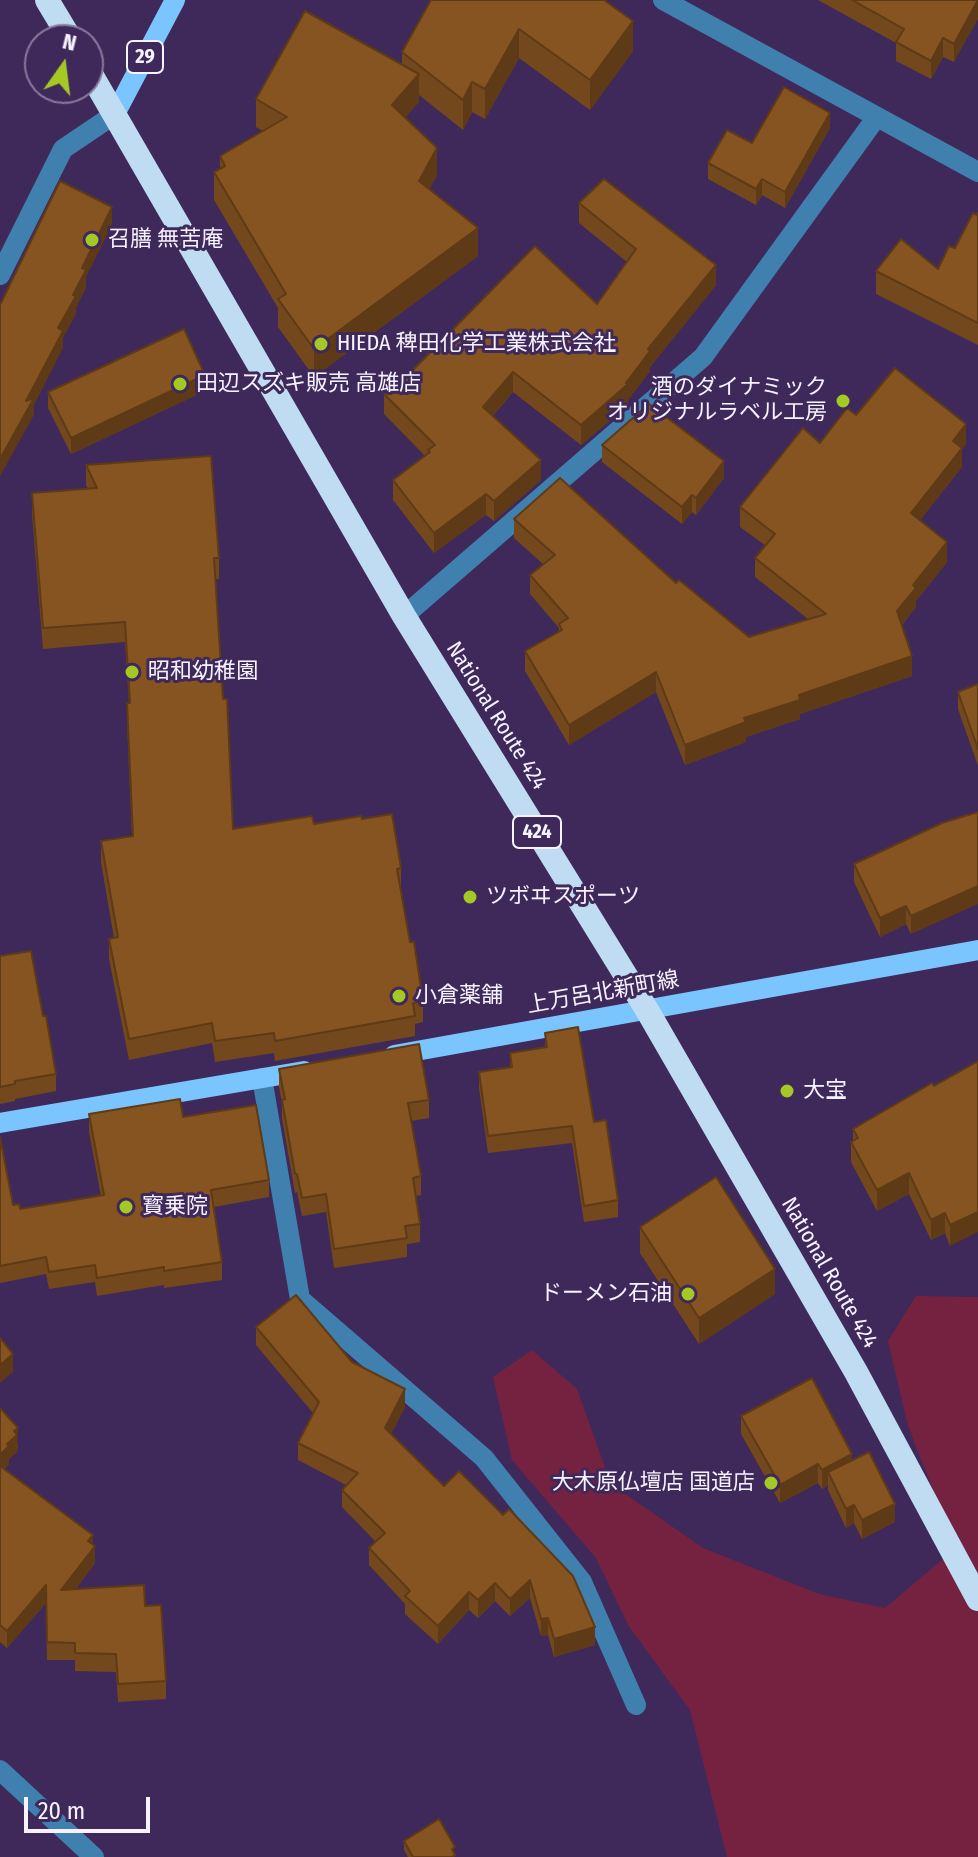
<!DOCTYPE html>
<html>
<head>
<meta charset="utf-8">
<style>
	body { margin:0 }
	#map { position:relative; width:978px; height:1857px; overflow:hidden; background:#3f295a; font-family:"Fira Sans Condensed",sans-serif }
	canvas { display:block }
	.north { position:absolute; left:24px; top:24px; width:80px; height:80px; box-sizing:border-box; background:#3f295a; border:2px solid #88799c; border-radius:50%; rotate:14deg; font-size:22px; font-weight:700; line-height:32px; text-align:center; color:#f6f2fe }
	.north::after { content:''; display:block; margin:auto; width:28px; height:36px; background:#a4c824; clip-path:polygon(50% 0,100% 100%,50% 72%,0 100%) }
	.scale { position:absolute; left:24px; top:1797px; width:126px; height:36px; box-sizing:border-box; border:4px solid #f6f2fe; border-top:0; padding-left:10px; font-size:24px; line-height:28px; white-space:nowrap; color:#f6f2fe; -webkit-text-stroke:6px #3f295a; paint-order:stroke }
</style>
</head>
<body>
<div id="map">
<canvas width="978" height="1857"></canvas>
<div class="north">N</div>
<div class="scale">20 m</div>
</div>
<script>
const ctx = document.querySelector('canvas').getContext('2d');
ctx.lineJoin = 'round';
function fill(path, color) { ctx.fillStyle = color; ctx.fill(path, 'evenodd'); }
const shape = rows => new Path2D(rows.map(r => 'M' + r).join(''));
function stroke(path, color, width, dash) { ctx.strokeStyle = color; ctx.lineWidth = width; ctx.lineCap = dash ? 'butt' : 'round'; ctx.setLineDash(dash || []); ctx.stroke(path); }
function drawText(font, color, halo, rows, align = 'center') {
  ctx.font = font + ' "Fira Sans Condensed","Noto Sans JP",sans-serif'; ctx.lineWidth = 6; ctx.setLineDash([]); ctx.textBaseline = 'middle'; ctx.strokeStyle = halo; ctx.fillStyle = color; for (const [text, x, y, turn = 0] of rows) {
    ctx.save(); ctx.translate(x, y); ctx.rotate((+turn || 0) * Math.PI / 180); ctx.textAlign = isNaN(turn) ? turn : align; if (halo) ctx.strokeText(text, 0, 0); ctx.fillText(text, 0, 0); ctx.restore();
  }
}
fill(shape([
	[916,1296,978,1297,978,1857,727,1857,690,1710,628,1625,596,1558,512,1460,493,1377,532,1350,577,1389,611,1484,703,1548,819,1594,885,1608,956,1548,908,1426,888,1341]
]), '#752240');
stroke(shape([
	[663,0,978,172],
	[0,275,63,149,115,114],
	[404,616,703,357,876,118],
	[262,1078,300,1299,484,1458,582,1582,636,1705],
	[0,1770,94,1857]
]), '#4080af', 20);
stroke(shape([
	[115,114,175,0],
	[394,1055,978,950],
	[0,1123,304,1071]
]), '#7ac5fe', 20);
stroke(shape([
	[47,0,71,40],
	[88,69,404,616,647,1010,856,1372,978,1599]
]), '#bfdcf2', 24);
fill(shape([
	[431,0,633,51,590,110,519,58,485,119,472,112,463,130,419,95,419,102,405,117,437,175,429,190,478,256,314,377,278,327,278,308,214,200,214,172,220,169,220,156,263,131,256,127,256,99,402,65,402,52],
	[818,0,978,0,954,62,943,57,931,79,896,61,896,43],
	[830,128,785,208,762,195,756,205,708,179,708,163,752,143],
	[579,203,716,285,650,367,650,371,628,400,628,405,581,445,513,392,493,416,541,480,494,521,486,515,434,553,393,500,393,480,425,456,384,414,384,394,411,372,597,304,627,262,579,223],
	[978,213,978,345,876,294,876,271,938,269,955,248],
	[205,391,71,454,48,408,48,392],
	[856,415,966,444,962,449,962,467,920,520,947,562,916,601,916,607,902,625,912,676,800,714,800,719,746,737,746,742,685,765,656,692,569,745,525,671,525,651,559,631,559,628,530,594,530,575,543,564,514,538,514,519,676,583,749,637,808,619,755,577,755,558,766,546,740,527,740,507],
	[602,445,724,478,696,515,692,512,682,524,602,462],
	[86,465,219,558,219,579,215,579,233,829,314,824,362,819,401,868,401,889,410,942,423,1001,423,1022,415,1024,415,1036,275,1061,274,1053,215,1062,212,1043,129,1060,109,959,109,939,114,938,101,862,101,841,132,836,127,724,127,703,129,703,125,642,43,649,32,514,32,493,88,489,86,485],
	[978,684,978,766,958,709,958,692],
	[942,823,911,934,906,924,880,937,854,882,854,864],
	[0,956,43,1016,56,1074,56,1091,15,1099,15,1101,0,1104],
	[545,1033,594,1122,618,1200,618,1217,584,1222,572,1143,488,1153,479,1088,479,1072,510,1067,510,1053,545,1048],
	[978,1061,950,1246,945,1233,931,1240,909,1194,877,1211,851,1162,851,1142,853,1140,853,1129,934,1086],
	[279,1069,429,1100,429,1118,411,1121,421,1176,421,1195,416,1196,420,1224,420,1242,407,1244,407,1257,334,1268,326,1212,302,1216,297,1192,295,1193,282,1118,282,1103,279,1087],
	[89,1114,183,1117,269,1180,269,1197,214,1207,222,1262,222,1280,164,1288,164,1285,97,1296,95,1282,49,1289,46,1274,0,1283,0,1137,13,1205,20,1209,101,1196,89,1132],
	[640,1227,775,1294,699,1344,640,1253],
	[256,1327,352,1362,405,1407,391,1434,595,1645,554,1657,548,1635,541,1636,530,1598,510,1616,495,1601,478,1618,469,1610,438,1644,405,1614,405,1604,369,1565,369,1548,376,1542,342,1507,342,1490,346,1485,298,1460,298,1443,313,1413,256,1345],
	[0,1408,18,1445,17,1452,9,1459,9,1464,4,1469,93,1544,95,1563,75,1590,145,1606,166,1681,166,1699,118,1702,116,1672,75,1671,75,1660,47,1660,46,1603,7,1648,0,1642],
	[741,1416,852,1460,895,1522,862,1539,854,1523,846,1528,828,1490,828,1485,822,1489,818,1483,780,1503,741,1434],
	[404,1841,455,1857,408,1857,404,1850]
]), '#73481c');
fill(shape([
	[978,0,978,19,954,62,954,44],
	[633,21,633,51,590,110,590,80],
	[519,29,519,58,485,119,485,89],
	[943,38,943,57,931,79,931,61],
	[419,74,419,102,392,133,392,105],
	[472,82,472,112,463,130,463,100],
	[830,113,830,128,785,208,785,192],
	[437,148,437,175,419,209,419,181],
	[762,179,762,195,756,205,756,189],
	[112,207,112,225,86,277,86,288,76,308,76,314,63,338,63,348,34,405,34,415,0,476,0,459,73,295,82,268],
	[478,228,478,256,314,377,314,349],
	[716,265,716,285,650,367,650,371,628,400,628,405,581,445,581,425,626,383,648,349],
	[513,372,513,392,483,427,483,407],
	[205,375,205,391,71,454,71,438],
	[966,424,966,444,962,449,962,467,911,532,911,513,953,441],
	[541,460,541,480,494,521,494,501],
	[724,461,724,478,696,515,696,498],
	[486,494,486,515,434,553,434,533],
	[692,495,692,512,682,524,682,507],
	[947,542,947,562,916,601,916,607,897,630,897,611,913,585],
	[912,656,912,676,800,714,800,719,746,737,746,742,685,765,685,745,744,718,799,695],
	[656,672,656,692,569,745,569,725],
	[978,886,978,904,911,934,911,916],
	[906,906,906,924,880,937,880,918],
	[909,1173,909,1194,877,1211,877,1190],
	[978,1212,978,1232,950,1246,950,1225],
	[945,1213,945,1233,931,1240,931,1220],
	[775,1269,775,1294,699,1344,699,1318],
	[13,1354,13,1372,0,1383,0,1365],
	[405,1389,405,1407,385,1446,385,1428],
	[18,1428,17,1452,9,1459,9,1464,0,1472,0,1455,14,1431],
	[852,1454,852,1472,828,1472,828,1485,822,1489,822,1470],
	[818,1464,818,1483,780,1503,780,1485],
	[895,1504,895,1522,862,1539,862,1520],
	[854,1505,854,1523,846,1528,846,1509],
	[93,1535,93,1549,95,1546,95,1563,61,1608,61,1590,88,1541],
	[530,1580,530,1598,510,1616,510,1599],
	[495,1583,495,1601,478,1618,478,1600],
	[46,1585,46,1603,7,1648,7,1631],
	[469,1592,469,1610,438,1644,438,1626],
	[548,1618,548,1635,541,1636,541,1619],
	[595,1627,595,1645,554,1657,554,1639]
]), '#5e3b16');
const building = shape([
	[431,0,604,0,633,21,590,80,519,29,485,89,472,82,463,100,402,52,431,0],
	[852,0,978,0,954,44,943,38,931,61,896,42,904,29,852,0],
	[305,11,419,74,392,105,437,148,419,181,478,228,314,349,278,299,286,294,214,172,225,166,220,156,287,117,256,99,305,11],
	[784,87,830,113,785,192,762,179,756,189,708,163,727,130,752,143,784,87],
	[604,179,716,265,648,349,650,351,626,383,628,384,581,425,513,372,483,407,541,460,494,501,486,494,434,533,393,480,430,452,428,450,435,445,384,394,409,370,411,372,535,246,597,304,636,249,579,203,604,179],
	[60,181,112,207,82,268,86,270,73,295,76,296,58,328,63,331,26,401,34,398,0,459,0,305,60,181],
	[973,213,977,215,978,213,978,323,876,271,901,239,938,269,949,246,955,248,973,213],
	[184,329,205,375,71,438,48,392,184,329],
	[895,368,966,424,953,441,962,448,911,513,947,542,913,585,916,588,897,611,912,656,799,695,800,700,744,718,746,722,685,745,656,672,569,725,525,651,562,630,559,624,568,618,530,575,555,555,514,519,560,478,676,583,679,580,749,637,826,614,755,558,775,534,740,507,803,428,820,443,847,408,856,415,895,368],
	[649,404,724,461,696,498,692,495,682,507,602,445,649,404],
	[211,456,219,558,214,558,223,699,227,699,233,829,312,816,314,824,361,816,362,819,392,814,401,868,397,869,410,942,414,942,423,1001,413,1003,415,1016,275,1041,274,1033,215,1041,212,1023,129,1039,109,939,118,937,101,841,133,836,127,703,130,703,125,622,43,628,32,493,97,488,86,465,211,456],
	[978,684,978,749,958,692,978,684],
	[978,812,978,886,911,916,906,906,880,918,854,864,942,823,978,812],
	[31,951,43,1016,46,1016,56,1074,15,1081,15,1084,0,1087,0,956,31,951],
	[578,1027,594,1122,606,1120,618,1200,584,1206,572,1126,488,1136,479,1072,512,1067,510,1053,547,1047,545,1033,578,1027],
	[419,1044,429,1100,408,1103,421,1176,413,1178,420,1224,405,1226,407,1238,334,1249,326,1194,302,1198,297,1174,295,1174,282,1100,285,1099,279,1069,419,1044],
	[978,1061,978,1212,950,1225,945,1213,931,1220,909,1173,877,1190,851,1142,858,1138,853,1129,932,1083,934,1086,978,1061],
	[180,1099,183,1117,256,1105,269,1180,211,1190,222,1262,164,1271,164,1267,97,1278,95,1265,49,1272,46,1257,0,1266,0,1137,13,1205,19,1204,20,1209,104,1195,89,1114,180,1099],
	[716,1177,775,1269,699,1318,640,1227,716,1177],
	[296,1295,352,1362,405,1389,385,1428,444,1486,459,1471,503,1515,509,1509,573,1576,595,1627,554,1639,548,1618,541,1619,530,1580,510,1599,495,1583,478,1600,469,1592,438,1626,405,1596,410,1591,369,1548,385,1533,342,1490,358,1473,298,1443,319,1402,256,1327,296,1295],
	[0,1338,13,1354,0,1365,0,1338],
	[812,1378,852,1454,822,1470,818,1464,780,1485,741,1416,812,1378],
	[0,1408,18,1428,14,1431,17,1435,7,1444,9,1446,0,1455,0,1408],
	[869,1452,895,1504,862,1520,854,1505,846,1509,828,1472,869,1452],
	[0,1466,93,1535,88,1541,95,1546,61,1590,144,1585,145,1606,161,1605,166,1681,118,1684,116,1654,75,1653,75,1643,47,1642,46,1585,7,1631,0,1625,0,1466],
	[439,1819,455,1847,452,1849,455,1855,452,1857,413,1857,404,1841,439,1819]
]);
fill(building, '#865420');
stroke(building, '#5e3b16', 2);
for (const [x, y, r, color] of [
	[92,240,8,"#a4c824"],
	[321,344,8,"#a4c824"],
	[180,384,8,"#a4c824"],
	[843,401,8,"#a4c824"],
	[132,672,8,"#a4c824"],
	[470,897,8,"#a4c824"],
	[399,996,8,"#a4c824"],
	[787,1091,8,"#a4c824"],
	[126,1207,8,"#a4c824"],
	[688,1294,8,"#a4c824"],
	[771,1483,8,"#a4c824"]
]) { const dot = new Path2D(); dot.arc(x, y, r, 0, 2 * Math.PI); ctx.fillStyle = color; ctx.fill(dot); stroke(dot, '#3f295a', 3); }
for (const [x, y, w] of [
	[145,57,36],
	[537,832,48]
]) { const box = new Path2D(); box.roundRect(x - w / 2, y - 16, w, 32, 6); ctx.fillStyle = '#3f295a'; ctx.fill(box); stroke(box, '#f6f2fe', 2); }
drawText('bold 20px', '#f6f2fe', null, [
	["29",145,57],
	["424",537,832]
]);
drawText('22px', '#f6f2fe', '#3f295a', [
	["召膳 無苦庵",108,240],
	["HIEDA 稗田化学工業株式会社",337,344],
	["田辺スズキ販売 高雄店",196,384],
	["酒のダイナミック",827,388,"right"],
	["オリジナルラベル工房",827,413,"right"],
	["昭和幼稚園",148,672],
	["ツボヰスポーツ",486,897],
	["小倉薬舗",415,996],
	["大宝",803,1091],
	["寳乗院",142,1207],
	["ドーメン石油",672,1294,"right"],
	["大木原仏壇店 国道店",755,1483,"right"]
], 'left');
drawText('22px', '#f6f2fe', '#3f295a', [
	["National Route 424",496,716,58],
	["上万呂北新町線",603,993,-10],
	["National Route 424",829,1273,60]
]);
</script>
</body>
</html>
